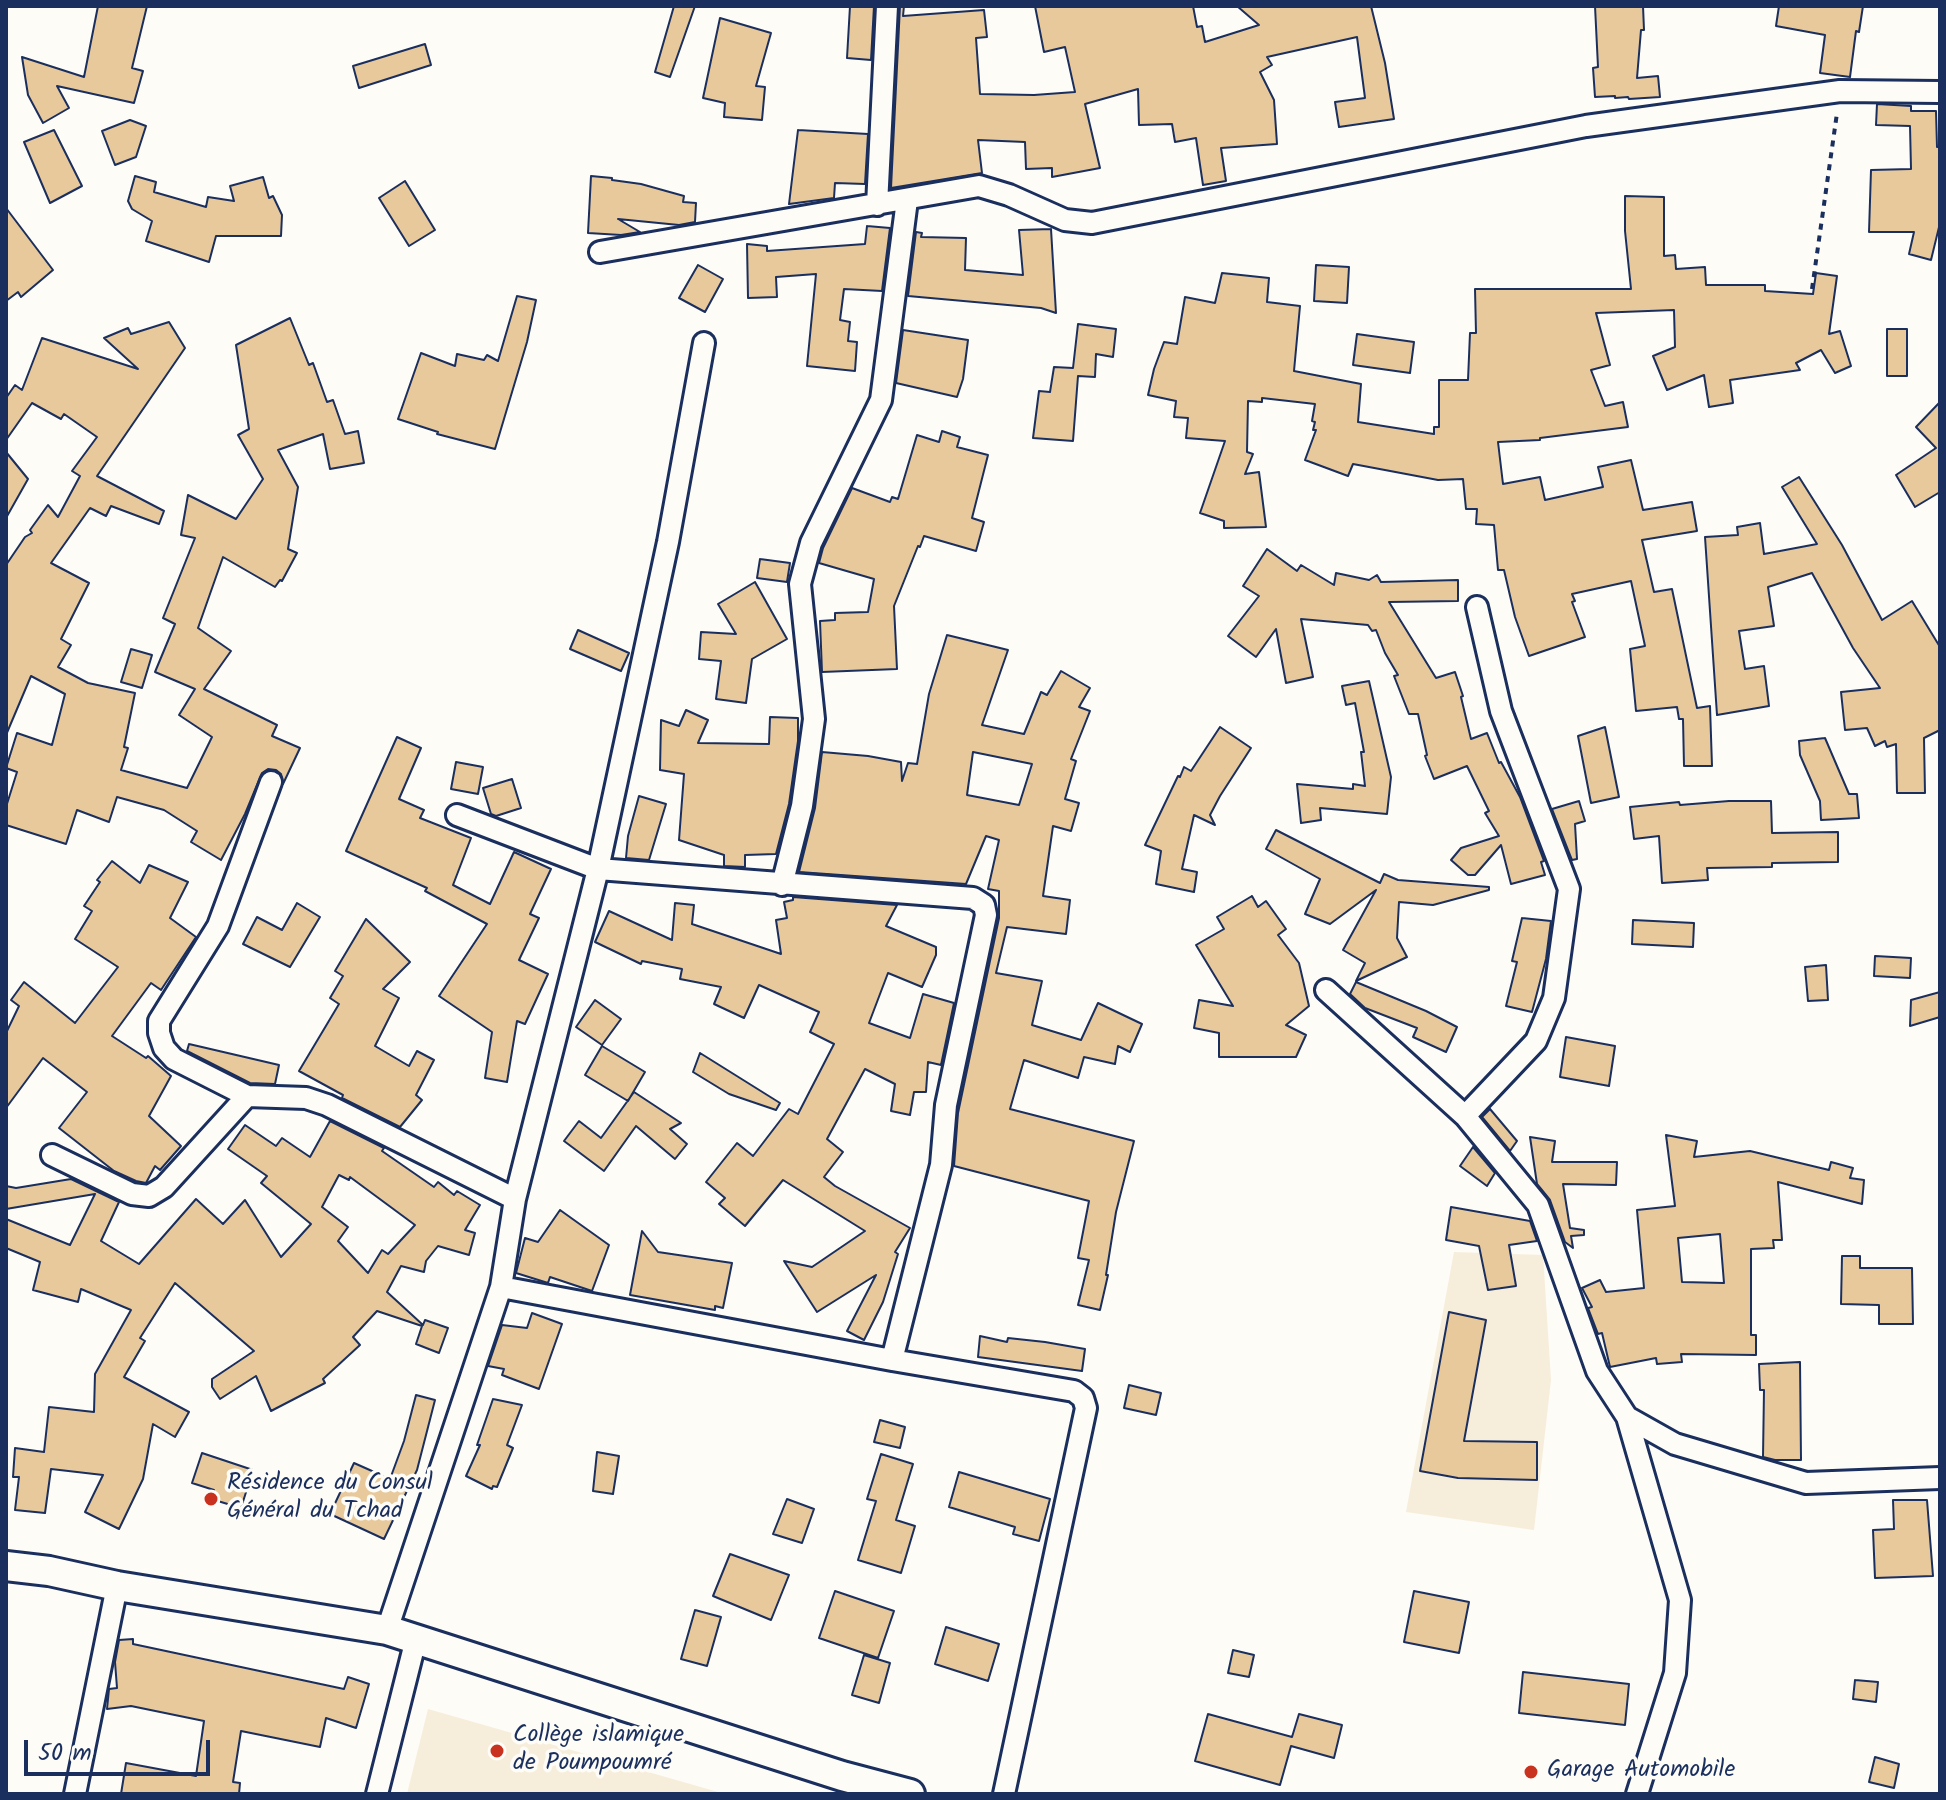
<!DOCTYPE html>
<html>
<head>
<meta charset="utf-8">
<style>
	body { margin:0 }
	#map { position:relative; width:1946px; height:1800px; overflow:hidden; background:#fdfcf7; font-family:Kalam,sans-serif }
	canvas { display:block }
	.frame { position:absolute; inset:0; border:8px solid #1b2f5e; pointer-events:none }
	.scale { position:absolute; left:24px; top:1740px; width:186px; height:36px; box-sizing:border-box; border:4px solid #1b2f5e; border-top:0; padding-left:10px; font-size:24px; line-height:28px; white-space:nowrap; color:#1b2f5e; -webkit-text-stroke:6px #fdfcf7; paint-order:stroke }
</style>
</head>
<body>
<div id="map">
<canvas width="1946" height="1800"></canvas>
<div class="frame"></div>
<div class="scale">50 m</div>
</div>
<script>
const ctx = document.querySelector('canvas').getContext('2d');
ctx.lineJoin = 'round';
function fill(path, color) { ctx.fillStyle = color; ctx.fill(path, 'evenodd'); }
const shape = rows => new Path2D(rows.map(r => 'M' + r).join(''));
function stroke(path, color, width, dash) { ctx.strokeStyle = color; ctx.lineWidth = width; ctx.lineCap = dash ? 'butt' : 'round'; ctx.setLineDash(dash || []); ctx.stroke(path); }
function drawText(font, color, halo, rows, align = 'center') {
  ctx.font = font + ' Kalam,sans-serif'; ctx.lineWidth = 7; ctx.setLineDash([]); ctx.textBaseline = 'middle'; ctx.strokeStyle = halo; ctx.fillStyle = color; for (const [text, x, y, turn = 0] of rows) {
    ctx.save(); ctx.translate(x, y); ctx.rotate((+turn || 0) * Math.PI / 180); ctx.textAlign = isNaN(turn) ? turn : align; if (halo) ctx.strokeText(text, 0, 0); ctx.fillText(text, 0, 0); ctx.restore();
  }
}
fill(shape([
	[1454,1252,1543,1255,1551,1380,1534,1530,1406,1512],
	[428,1709,725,1794,407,1794]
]), '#f7eddb');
const building = shape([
	[98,6,147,6,132,68,143,71,134,103,57,86,69,108,43,123,28,95,22,57,84,77,98,6],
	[674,6,695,6,670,77,655,72,674,6],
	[850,6,874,6,871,60,847,58,850,6],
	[900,6,904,6,903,16,984,10,987,37,976,38,980,94,1034,95,1075,92,1065,47,1044,52,1035,6,1193,6,1197,27,1202,26,1205,42,1259,25,1237,6,1371,6,1385,63,1394,119,1339,127,1335,102,1365,98,1357,37,1267,57,1272,65,1260,72,1274,100,1277,144,1221,148,1226,181,1203,185,1196,138,1175,142,1172,124,1139,125,1138,89,1085,104,1100,168,1052,177,1052,168,1026,169,1025,142,978,140,982,173,891,188,900,6],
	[1595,6,1643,6,1644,30,1641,30,1637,78,1658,76,1660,97,1629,99,1628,97,1615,98,1615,96,1595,97,1593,68,1598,67,1595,6],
	[1779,6,1863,6,1859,32,1856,31,1850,77,1820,73,1825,35,1776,26,1779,6],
	[720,18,771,33,756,86,765,87,762,120,724,117,725,103,703,98,720,18],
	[425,44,431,65,359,88,353,66,425,44],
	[1877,104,1911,106,1911,111,1936,111,1937,147,1940,147,1940,223,1931,260,1909,254,1914,232,1869,232,1871,170,1911,169,1910,126,1876,125,1877,104],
	[130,120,146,126,136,157,115,165,102,131,130,120],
	[54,130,82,186,50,203,24,142,54,130],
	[798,130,868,134,865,184,835,183,834,198,789,204,798,130],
	[135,176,156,182,154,192,206,207,208,197,234,201,230,186,263,177,269,198,273,196,282,215,281,236,216,236,209,262,146,241,152,221,132,209,128,201,135,176],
	[591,176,612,178,612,180,641,184,684,196,683,202,696,203,695,222,679,225,618,219,640,232,621,235,588,233,591,176],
	[405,181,435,230,409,246,379,198,405,181],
	[1625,196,1664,197,1664,256,1675,255,1676,269,1705,267,1706,285,1765,285,1765,291,1813,294,1816,273,1837,276,1829,334,1840,331,1851,366,1835,373,1821,350,1796,363,1800,370,1730,380,1733,403,1709,407,1704,375,1667,390,1653,356,1675,347,1674,310,1596,313,1610,365,1591,370,1605,406,1623,402,1628,427,1540,438,1540,440,1498,442,1503,484,1540,477,1545,500,1603,487,1598,467,1631,460,1643,510,1692,502,1697,531,1642,540,1654,592,1672,589,1697,708,1710,706,1712,766,1684,766,1683,719,1679,719,1677,707,1636,711,1630,649,1645,646,1631,581,1572,594,1575,601,1572,602,1585,637,1529,656,1515,617,1504,570,1498,570,1494,525,1476,524,1477,509,1466,509,1463,479,1438,480,1353,464,1348,476,1305,460,1316,430,1313,430,1315,422,1312,421,1315,404,1262,398,1262,402,1248,401,1247,452,1253,454,1245,474,1259,472,1266,527,1224,528,1224,521,1200,513,1225,441,1186,438,1188,418,1174,417,1176,401,1148,395,1154,369,1164,342,1177,344,1185,297,1215,303,1222,273,1269,278,1267,302,1300,306,1294,371,1361,384,1358,422,1434,434,1434,427,1439,427,1439,380,1468,380,1470,333,1476,333,1475,289,1631,289,1625,231,1625,196],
	[6,208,53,270,21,297,18,292,6,301,6,208],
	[867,226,890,228,882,291,844,289,840,320,850,322,848,341,857,342,855,371,807,366,816,274,776,277,777,297,748,298,747,244,767,246,767,251,865,244,867,226],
	[1051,229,1056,313,1041,308,908,296,916,232,922,233,921,237,966,238,965,270,1023,275,1019,230,1051,229],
	[698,265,723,279,705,312,679,298,698,265],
	[1316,265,1349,267,1347,303,1314,301,1316,265],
	[517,296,536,300,527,342,495,449,437,434,438,432,398,419,421,353,455,366,457,354,484,360,487,355,498,361,517,296],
	[290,318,309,365,313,363,327,402,333,400,345,434,358,431,364,463,330,469,323,434,278,450,298,487,288,549,297,553,282,581,280,580,275,587,223,557,198,628,231,651,204,689,277,725,272,736,300,748,283,784,281,774,276,770,268,769,262,773,245,814,221,860,191,842,197,831,164,810,117,797,109,822,77,810,66,844,6,825,6,807,17,772,6,768,17,733,52,745,65,694,31,676,6,735,6,565,25,537,32,533,30,530,48,505,58,517,80,476,72,471,97,437,64,414,61,419,32,403,6,440,6,398,15,385,22,390,42,338,138,369,104,338,128,328,131,334,169,322,185,348,97,476,164,511,159,524,111,506,106,516,90,508,51,563,89,583,61,639,71,645,58,667,88,683,135,693,124,747,128,748,121,770,187,788,212,737,179,715,195,689,155,672,175,624,163,618,195,538,181,535,188,495,236,519,263,479,238,435,249,429,236,345,290,318],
	[1078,324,1116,329,1113,357,1096,354,1095,377,1078,376,1073,441,1033,438,1039,391,1050,392,1054,367,1073,368,1078,324],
	[1887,329,1907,329,1907,376,1887,376,1887,329],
	[903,330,968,340,963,379,957,397,896,383,903,330],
	[1357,334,1414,342,1410,373,1353,365,1357,334],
	[1940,402,1940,492,1915,507,1896,475,1936,448,1916,427,1940,402],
	[942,431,960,437,957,447,988,455,972,518,984,522,976,551,924,536,920,547,918,546,894,606,897,669,822,672,820,621,835,620,835,613,868,612,874,579,819,563,823,548,852,488,890,502,892,497,898,499,917,435,939,442,942,431],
	[6,452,28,479,6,518,6,452],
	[1799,477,1842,545,1882,620,1912,601,1940,647,1940,730,1924,738,1925,793,1897,793,1896,744,1887,747,1885,741,1875,746,1867,728,1845,730,1841,692,1880,688,1853,648,1812,573,1768,587,1774,626,1739,631,1745,669,1764,666,1769,706,1717,715,1705,537,1738,535,1737,527,1760,523,1764,554,1817,544,1782,487,1799,477],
	[1267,549,1297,571,1301,565,1334,585,1336,573,1369,580,1377,575,1381,582,1458,580,1458,601,1389,602,1436,678,1455,672,1463,696,1461,697,1471,739,1487,733,1499,763,1501,762,1520,797,1544,861,1541,862,1545,875,1511,884,1501,845,1475,875,1468,875,1451,860,1461,848,1499,836,1485,813,1489,811,1467,766,1434,779,1425,756,1427,755,1418,714,1409,714,1394,676,1398,675,1385,653,1376,630,1372,631,1368,625,1301,619,1313,677,1286,683,1276,629,1256,657,1228,636,1259,596,1243,586,1267,549],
	[760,559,790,563,787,582,757,578,760,559],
	[755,582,787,639,752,659,746,703,716,699,721,661,699,659,701,632,736,634,718,604,755,582],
	[578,630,629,653,621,671,570,649,578,630],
	[947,635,1008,650,982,725,1024,734,1041,692,1047,695,1061,671,1090,688,1079,707,1090,711,1071,759,1076,761,1065,799,1079,803,1071,831,1053,826,1043,896,1070,900,1066,934,1007,927,996,973,1042,981,1032,1025,1081,1040,1098,1003,1142,1024,1130,1052,1118,1046,1115,1064,1084,1057,1078,1078,1024,1060,1010,1109,1134,1141,1116,1212,1106,1275,1108,1275,1100,1310,1078,1305,1089,1260,1078,1258,1089,1201,954,1166,958,1113,999,918,999,891,988,889,999,840,986,836,966,884,799,872,815,808,822,752,868,756,901,762,902,781,908,763,917,764,929,694,947,635],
	[973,752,1032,764,1019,805,967,795,973,752],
	[131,649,152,655,142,688,121,682,131,649],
	[1369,681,1391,777,1387,814,1320,808,1321,820,1301,823,1297,784,1353,789,1353,784,1365,786,1361,752,1364,752,1355,703,1346,705,1342,686,1369,681],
	[686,710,708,720,698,743,769,744,770,717,798,718,798,741,789,804,776,854,745,855,745,867,724,866,724,855,679,840,684,774,660,770,661,720,679,726,686,710],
	[1220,727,1251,748,1220,796,1210,815,1215,825,1194,815,1182,869,1197,872,1194,892,1156,884,1161,851,1145,845,1178,776,1180,777,1184,767,1191,771,1220,727],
	[1605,727,1619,797,1591,803,1578,736,1605,727],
	[397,737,421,748,399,799,424,810,420,818,471,838,453,885,490,904,514,852,551,869,530,914,539,918,519,960,548,974,525,1024,517,1021,507,1082,485,1078,492,1032,439,996,487,924,425,891,427,888,346,851,397,737],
	[1825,738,1849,794,1857,794,1859,818,1821,820,1820,801,1800,755,1799,741,1825,738],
	[456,762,483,767,478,794,451,789,456,762],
	[512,779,521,808,496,816,491,814,483,788,512,779],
	[639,796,666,804,649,860,626,858,628,836,639,796],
	[1579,801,1585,821,1575,824,1577,859,1572,860,1552,809,1579,801],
	[1729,801,1771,801,1772,833,1838,832,1838,862,1772,863,1772,867,1707,868,1708,880,1662,883,1659,836,1634,839,1630,807,1679,802,1680,805,1729,801],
	[1276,830,1380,883,1384,874,1398,880,1489,887,1489,890,1433,905,1399,902,1397,938,1407,957,1356,981,1365,963,1343,950,1376,890,1330,924,1305,914,1320,879,1266,849,1276,830],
	[112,861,140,883,149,865,188,882,170,918,196,937,161,990,151,983,112,1036,146,1058,148,1056,171,1076,149,1116,181,1146,160,1170,155,1166,146,1183,136,1181,114,1171,59,1128,87,1092,43,1058,6,1108,6,1033,19,1006,11,1000,24,982,75,1023,118,967,75,939,92,911,84,906,100,882,97,880,112,861],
	[1252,896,1258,907,1266,901,1286,929,1278,935,1299,963,1309,1006,1286,1025,1306,1035,1296,1057,1219,1057,1219,1033,1194,1028,1199,1000,1233,1006,1196,945,1224,929,1217,917,1252,896],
	[793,897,897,905,886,926,936,947,936,955,922,987,888,973,869,1023,910,1038,923,994,954,1003,941,1065,928,1062,926,1092,914,1092,910,1115,891,1111,895,1084,865,1069,827,1139,843,1152,824,1177,835,1186,910,1228,895,1252,898,1254,883,1302,864,1340,847,1331,876,1275,817,1312,784,1261,812,1267,865,1231,783,1180,745,1226,719,1204,725,1198,706,1182,737,1143,753,1156,789,1109,798,1114,834,1044,810,1032,819,1012,759,985,744,1018,714,1004,721,987,680,979,682,969,642,961,641,964,595,942,609,911,672,940,675,903,694,905,692,924,781,954,776,920,787,918,784,902,793,900,793,897],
	[297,903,320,917,290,967,243,944,257,917,282,930,297,903],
	[1522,918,1551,921,1546,959,1532,1012,1506,1006,1517,962,1512,961,1522,918],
	[366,919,410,962,383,989,399,998,375,1046,409,1066,417,1051,434,1060,416,1095,422,1100,400,1127,342,1098,343,1095,299,1071,339,1004,330,998,343,976,335,971,366,919],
	[1633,920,1694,923,1693,947,1632,944,1633,920],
	[1875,956,1911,958,1910,978,1874,976,1875,956],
	[1826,965,1828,1000,1808,1001,1805,967,1826,965],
	[1356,982,1426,1011,1457,1027,1446,1052,1413,1037,1417,1028,1365,1008,1350,994,1356,982],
	[1940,992,1940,1017,1910,1026,1911,1000,1940,992],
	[595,1000,621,1019,602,1045,576,1027,595,1000],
	[1566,1037,1615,1046,1609,1086,1560,1077,1566,1037],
	[189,1044,279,1065,275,1084,250,1083,187,1051,189,1044],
	[602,1046,645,1072,628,1101,585,1075,602,1046],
	[700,1053,780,1103,776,1110,729,1094,693,1072,700,1053],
	[634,1092,681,1123,670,1129,687,1144,675,1159,636,1126,604,1171,564,1141,579,1121,601,1138,634,1092],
	[1490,1109,1517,1141,1510,1151,1482,1117,1490,1109],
	[330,1121,384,1148,382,1151,434,1187,438,1182,454,1195,457,1191,480,1205,465,1230,475,1233,469,1255,438,1246,426,1261,424,1272,401,1266,387,1292,423,1325,425,1320,448,1328,439,1353,416,1344,422,1326,377,1311,353,1337,360,1345,323,1379,325,1383,271,1411,256,1376,220,1399,212,1387,212,1379,254,1351,175,1283,140,1338,145,1341,124,1377,189,1412,175,1437,153,1424,143,1479,119,1529,85,1512,103,1475,51,1469,45,1513,15,1510,19,1477,13,1477,15,1448,44,1452,49,1407,94,1412,95,1374,131,1310,81,1289,78,1302,33,1290,40,1262,6,1248,6,1219,70,1245,95,1194,6,1209,6,1186,16,1188,71,1179,119,1202,101,1241,139,1264,196,1199,223,1224,245,1200,281,1257,311,1224,261,1183,267,1176,228,1149,245,1125,276,1146,282,1138,310,1157,330,1121],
	[339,1175,349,1180,350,1177,415,1225,388,1254,382,1250,368,1273,338,1241,348,1227,322,1207,339,1175],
	[1666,1135,1697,1141,1694,1157,1750,1151,1829,1170,1831,1162,1853,1168,1850,1178,1864,1180,1862,1204,1778,1182,1782,1240,1773,1240,1774,1248,1751,1249,1751,1335,1756,1335,1756,1355,1681,1354,1682,1362,1657,1364,1656,1358,1610,1367,1602,1333,1598,1334,1588,1308,1592,1307,1582,1288,1600,1280,1606,1292,1644,1288,1637,1210,1675,1206,1666,1135],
	[1720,1234,1724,1283,1682,1282,1678,1238,1720,1234],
	[1530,1137,1555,1141,1552,1162,1617,1162,1616,1185,1563,1184,1570,1228,1584,1230,1584,1235,1571,1236,1573,1248,1565,1242,1550,1200,1537,1184,1530,1137],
	[1473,1147,1495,1173,1487,1186,1460,1166,1473,1147],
	[1451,1207,1530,1221,1537,1241,1509,1245,1516,1286,1488,1290,1479,1246,1446,1240,1451,1207],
	[560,1210,609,1245,592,1291,550,1277,548,1283,516,1273,525,1238,538,1242,560,1210],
	[642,1231,658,1252,732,1263,723,1308,715,1306,715,1310,630,1295,642,1231],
	[1842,1256,1860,1256,1860,1268,1912,1268,1913,1324,1879,1324,1879,1305,1841,1304,1842,1256],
	[1449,1312,1486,1320,1464,1441,1537,1442,1537,1480,1458,1478,1420,1471,1449,1312],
	[532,1313,562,1324,539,1389,502,1375,504,1369,488,1366,502,1325,527,1328,532,1313],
	[980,1336,1007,1342,1008,1338,1045,1342,1085,1349,1082,1371,978,1357,980,1336],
	[1800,1362,1801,1460,1775,1460,1763,1457,1764,1390,1760,1390,1759,1364,1800,1362],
	[1129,1385,1161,1393,1156,1415,1124,1408,1129,1385],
	[416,1395,435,1400,417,1470,384,1539,330,1514,354,1463,390,1479,404,1441,416,1395],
	[493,1399,522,1405,507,1445,513,1448,497,1487,493,1486,492,1489,466,1476,480,1445,477,1445,493,1399],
	[880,1420,905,1427,900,1448,874,1442,880,1420],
	[597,1452,619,1456,613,1494,593,1491,597,1452],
	[202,1453,253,1470,241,1508,211,1499,214,1490,192,1483,202,1453],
	[881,1454,913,1464,896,1520,915,1526,901,1573,858,1560,876,1501,867,1499,881,1454],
	[959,1472,1050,1499,1039,1541,1013,1534,1015,1527,949,1507,959,1472],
	[787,1499,814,1509,802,1543,773,1534,787,1499],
	[1893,1500,1927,1500,1933,1576,1875,1578,1873,1530,1894,1529,1893,1500],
	[730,1554,789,1575,771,1620,713,1596,730,1554],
	[835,1591,894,1611,878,1658,819,1638,835,1591],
	[1414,1591,1469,1602,1459,1653,1404,1642,1414,1591],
	[695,1610,721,1617,707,1666,681,1659,695,1610],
	[946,1627,999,1644,988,1681,935,1664,946,1627],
	[133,1639,133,1644,344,1689,348,1677,369,1684,356,1728,326,1718,320,1747,241,1731,233,1782,240,1783,239,1794,121,1794,126,1763,196,1776,204,1721,131,1706,107,1709,109,1689,117,1688,115,1662,119,1640,133,1639],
	[1233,1650,1254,1655,1249,1677,1228,1673,1233,1650],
	[864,1655,890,1663,879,1703,852,1695,864,1655],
	[1523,1672,1629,1684,1625,1725,1519,1713,1523,1672],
	[1855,1680,1878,1682,1876,1702,1853,1699,1855,1680],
	[1208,1714,1292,1737,1299,1714,1342,1725,1334,1758,1291,1746,1280,1785,1195,1761,1208,1714],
	[1875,1757,1899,1764,1894,1788,1869,1782,1875,1757]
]);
fill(building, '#e8c99b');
stroke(building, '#1b2f5e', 2);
const minor = shape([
	[877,205,887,6],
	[600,252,979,186,1009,195,1065,220,1092,223,1586,126,1840,91,1940,92],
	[271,782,218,926,159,1021,159,1033,164,1048,174,1059,247,1096,306,1098,327,1105,515,1199],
	[782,885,802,806,814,719,800,584,811,543,881,400,907,200],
	[1326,990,1465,1116,1538,1205,1597,1371,1627,1417,1675,1444,1806,1483,1940,1478],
	[1465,1116,1536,1041,1554,998,1569,889,1501,711,1477,607],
	[52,1155,132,1194,149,1196,164,1187,247,1096],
	[501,1287,892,1360,941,1165,946,1105,986,915,984,905,973,898,598,869,668,542,704,343],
	[892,1360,1074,1391,1083,1398,1086,1408,1004,1794],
	[1627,1417,1680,1600,1675,1673,1637,1794],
	[387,1630,501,1287,515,1199,598,869,457,815],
	[75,1794,117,1586],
	[377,1794,416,1639]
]);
const secondary = shape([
	[6,1566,49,1571,117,1586,387,1630,842,1776,910,1794]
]);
stroke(minor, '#1b2f5e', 26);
stroke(secondary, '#1b2f5e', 34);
stroke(shape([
	[1812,289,1837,113]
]), '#1b2f5e', 4, [6, 6]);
stroke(minor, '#fdfcf7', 20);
stroke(secondary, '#fdfcf7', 28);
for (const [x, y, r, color] of [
	[211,1499,8,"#c8321e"],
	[497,1751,8,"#c8321e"],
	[1531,1772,8,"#c8321e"]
]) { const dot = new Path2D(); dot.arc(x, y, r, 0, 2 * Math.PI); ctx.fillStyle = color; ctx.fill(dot); stroke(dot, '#fdfcf7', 3); }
drawText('24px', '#1b2f5e', '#fdfcf7', [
	["Résidence du Consul",227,1485],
	["Général du Tchad",227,1513],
	["Collège islamique",513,1737],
	["de Poumpoumré",513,1765],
	["Garage Automobile",1547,1772]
], 'left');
</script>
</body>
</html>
